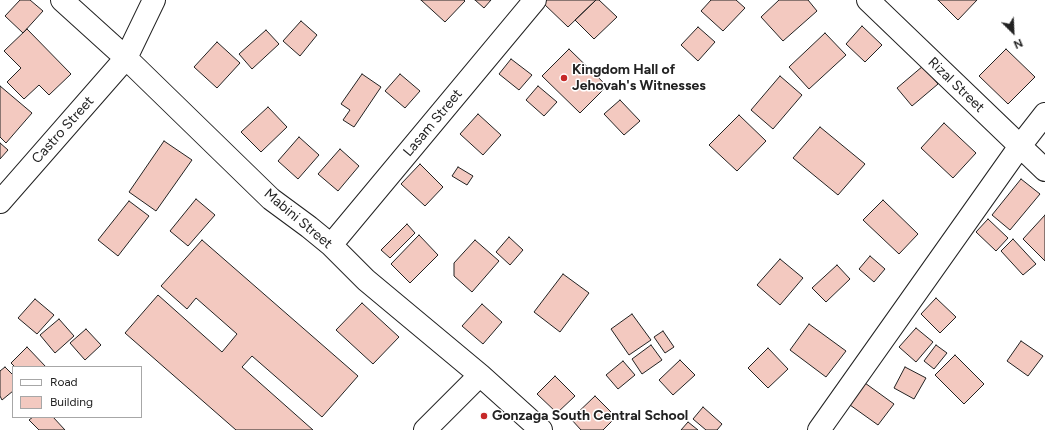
<!DOCTYPE html>
<html>
<head>
<meta charset="utf-8">
<style>
	body { margin:0 }
	#map { position:relative; width:1045px; height:430px; overflow:hidden; background:#fff; font-family:Figtree,sans-serif }
	canvas { display:block }
	.legend { position:absolute; left:12px; top:366px; width:130px; height:52px; box-sizing:border-box; background:#fff; border:1px solid #a7a7a7; margin:0; padding:5px 7px; list-style:none; font-size:12px; color:#222 }
	.legend li { display:flex; align-items:center; gap:8px; height:20px }
	.legend b { width:20px; border:1px solid #a7a7a7 }
	.north { position:absolute; left:993px; top:12px; width:40px; height:40px; -webkit-text-stroke:3px #fff; paint-order:stroke; rotate:156deg; font-size:11px; font-weight:700; line-height:16px; text-align:center; color:#222 }
	.north::after { content:''; display:block; margin:auto; width:14px; height:18px; background:#222; clip-path:polygon(50% 0,100% 100%,50% 72%,0 100%) }
</style>
</head>
<body>
<div id="map">
<canvas width="1045" height="430"></canvas>
<ul class="legend">
<li><b style="height:5px;background:#fff"></b>Road</li>
<li><b style="height:11px;background:#f3c9c0"></b>Building</li>
</ul>
<div class="north">N</div>
</div>
<script>
const ctx = document.querySelector('canvas').getContext('2d');
ctx.lineJoin = 'round';
function fill(path, color) { ctx.fillStyle = color; ctx.fill(path, 'evenodd'); }
const shape = rows => new Path2D(rows.map(r => 'M' + r).join(''));
function stroke(path, color, width, dash) { ctx.strokeStyle = color; ctx.lineWidth = width; ctx.lineCap = dash ? 'butt' : 'round'; ctx.setLineDash(dash || []); ctx.stroke(path); }
function drawText(font, color, halo, rows, align = 'center') {
  ctx.font = font + ' Figtree,sans-serif'; ctx.lineWidth = 3; ctx.setLineDash([]); ctx.textBaseline = 'middle'; ctx.strokeStyle = halo; ctx.fillStyle = color; for (const [text, x, y, turn = 0] of rows) {
    ctx.save(); ctx.translate(x, y); ctx.rotate((+turn || 0) * Math.PI / 180); ctx.textAlign = isNaN(turn) ? turn : align; if (halo) ctx.strokeText(text, 0, 0); ctx.fillText(text, 0, 0); ctx.restore();
  }
}
const building = shape([
	[20,0,30,0,43,11,23,33,5,16,20,0],
	[421,0,464,0,465,1,445,22,421,0],
	[475,0,491,0,484,8,475,0],
	[546,0,596,0,568,27,543,3,546,0],
	[596,0,599,0,617,17,594,39,575,20,596,0],
	[711,0,736,0,745,8,723,31,701,11,711,0],
	[779,0,808,0,817,11,783,41,761,17,779,0],
	[938,0,977,0,958,20,938,0],
	[301,21,317,35,300,56,283,41,301,21],
	[862,26,882,45,865,62,846,44,862,26],
	[698,27,715,42,698,61,681,45,698,27],
	[27,29,71,74,49,95,39,85,24,99,7,82,21,68,4,51,27,29],
	[266,30,279,44,252,69,239,54,266,30],
	[825,33,846,55,809,89,789,67,825,33],
	[217,42,240,63,217,88,194,67,217,42],
	[569,49,607,86,580,113,542,76,569,49],
	[1006,49,1035,77,1008,104,979,76,1006,49],
	[511,59,532,75,519,90,499,74,511,59],
	[923,66,938,84,912,106,897,88,923,66],
	[362,74,381,87,354,127,343,120,350,110,341,104,362,74],
	[400,74,420,91,405,108,385,91,400,74],
	[780,76,802,95,773,129,751,110,780,76],
	[0,86,32,113,6,143,0,137,0,86],
	[538,86,557,102,544,116,526,100,538,86],
	[620,100,640,121,624,135,604,114,620,100],
	[268,107,287,127,261,152,241,132,268,107],
	[478,114,501,135,483,155,460,134,478,114],
	[739,115,766,141,737,171,709,145,739,115],
	[944,123,976,153,953,178,921,148,944,123],
	[820,127,865,164,838,195,793,158,820,127],
	[299,137,319,155,298,179,278,161,299,137],
	[164,141,192,160,156,211,129,192,164,141],
	[0,143,8,150,0,159,0,143],
	[340,149,359,166,338,191,318,174,340,149],
	[420,164,443,187,425,206,401,184,420,164],
	[458,167,473,176,467,185,452,176,458,167],
	[1021,179,1040,194,1010,230,992,215,1021,179],
	[196,199,215,215,188,246,170,231,196,199],
	[883,200,918,234,899,254,863,220,883,200],
	[129,201,149,216,118,256,98,240,129,201],
	[1045,215,1045,261,1023,239,1045,215],
	[988,219,1008,238,996,251,976,232,988,219],
	[407,224,415,233,390,258,381,250,407,224],
	[419,235,438,255,410,283,391,264,419,235],
	[509,237,523,250,510,265,496,252,509,237],
	[1013,239,1036,264,1023,275,1001,251,1013,239],
	[202,240,358,376,322,417,252,356,242,367,313,430,236,430,125,333,158,295,222,352,237,334,196,298,187,309,161,286,202,240],
	[475,240,499,261,472,292,454,276,454,263,475,240],
	[870,256,885,269,874,282,859,269,870,256],
	[780,259,803,278,780,305,757,285,780,259],
	[837,265,850,279,826,302,812,288,837,265],
	[563,274,589,293,560,332,534,312,563,274],
	[936,298,956,317,940,333,921,314,936,298],
	[35,299,54,315,37,334,18,318,35,299],
	[362,303,399,337,373,364,336,330,362,303],
	[482,304,502,322,483,344,462,326,482,304],
	[632,314,651,340,629,355,611,329,632,314],
	[59,319,74,336,55,353,40,335,59,319],
	[809,324,846,351,826,377,790,350,809,324],
	[916,328,933,342,916,362,899,347,916,328],
	[86,329,101,345,85,360,70,343,86,329],
	[663,331,674,347,665,353,654,337,663,331],
	[1021,341,1043,356,1028,376,1007,361,1021,341],
	[651,345,662,360,642,374,632,359,651,345],
	[936,345,947,353,934,369,924,361,936,345],
	[27,347,46,367,15,367,11,363,27,347],
	[768,348,788,369,768,388,748,368,768,348],
	[955,355,984,384,964,404,935,375,955,355],
	[680,360,695,375,673,395,659,380,680,360],
	[623,361,635,375,618,389,606,375,623,361],
	[5,367,13,375,13,391,2,400,0,396,0,371,5,367],
	[905,367,926,378,914,399,894,388,905,367],
	[555,376,575,396,557,413,537,394,555,376],
	[865,383,894,404,878,425,850,405,865,383],
	[595,396,616,417,603,430,581,430,571,419,595,396],
	[703,407,722,424,717,430,706,430,693,419,703,407],
	[33,417,53,417,65,430,39,430,29,420,33,417],
	[688,422,698,430,681,430,688,422]
]);
fill(building, '#f3c9c0');
stroke(building, '#222', 1);
const minor = shape([
	[62,0,126,58,271,199,309,227,331,245,366,280,480,375,541,430],
	[868,0,1045,170],
	[0,202,126,58,154,0],
	[331,245,535,0],
	[425,430,480,375],
	[819,430,1020,146,1045,114]
]);
stroke(minor, '#222', 24);
stroke(minor, '#fff', 22);
for (const [x, y, r, color] of [
	[564,78,4,"#c62828"],
	[484,416,4,"#c62828"]
]) { const dot = new Path2D(); dot.arc(x, y, r, 0, 2 * Math.PI); ctx.fillStyle = color; ctx.fill(dot); stroke(dot, '#fff', 1.5); }
drawText('bold 14px', '#222', '#fff', [
	["Kingdom Hall of",572,70],
	["Jehovah's Witnesses",572,86],
	["Gonzaga South Central School",492,416]
], 'left');
drawText('14px', '#222', '#fff', [
	["Rizal Street",956,85,44],
	["Lasam Street",433,123,-50],
	["Castro Street",63,130,-48],
	["Mabini Street",298,219,40]
]);
</script>
</body>
</html>
